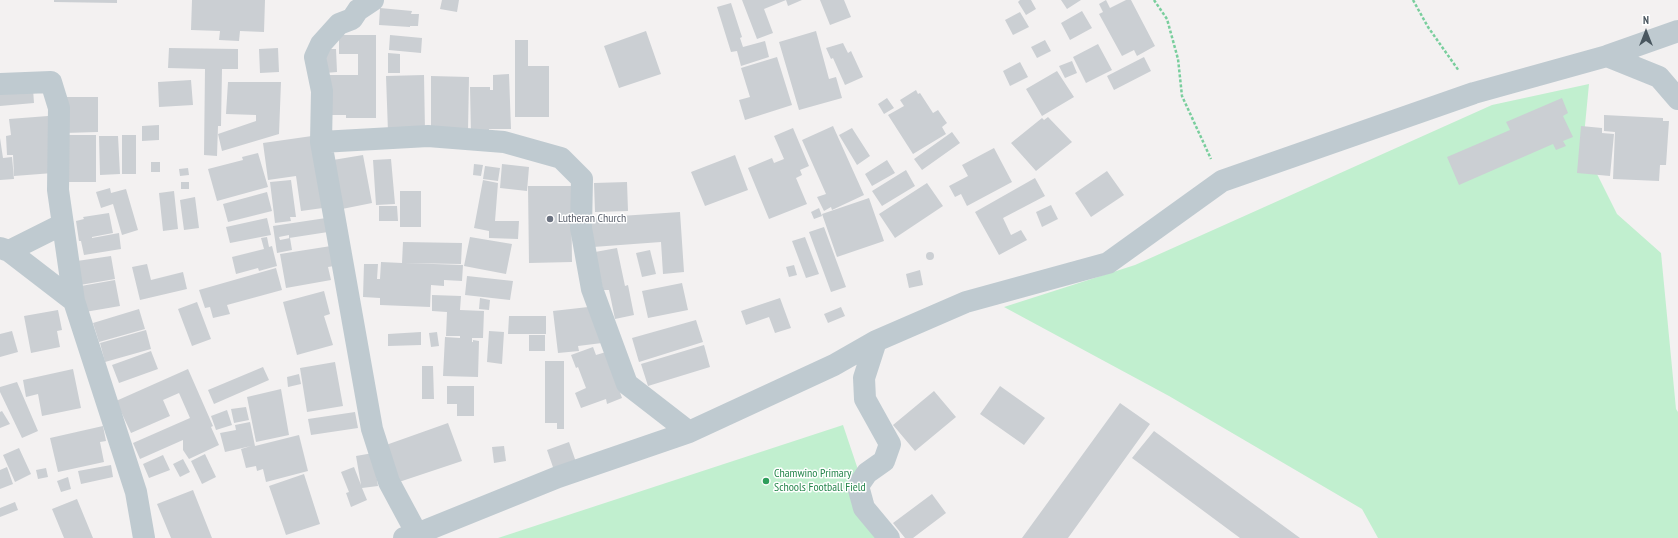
<!DOCTYPE html>
<html>
<head>
<meta charset="utf-8">
<style>
	body { margin:0 }
	#map { position:relative; width:1678px; height:538px; overflow:hidden; background:#f3f1f1; font-family:"PT Sans Narrow",sans-serif }
	canvas { display:block }
	.north { position:absolute; left:1626px; top:12px; width:40px; height:40px; -webkit-text-stroke:3px #fff; paint-order:stroke; rotate:0deg; font-size:11px; font-weight:700; line-height:16px; text-align:center; color:#49565f }
	.north::after { content:''; display:block; margin:auto; width:14px; height:18px; background:#49565f; clip-path:polygon(50% 0,100% 100%,50% 72%,0 100%) }
</style>
</head>
<body>
<div id="map">
<canvas width="1678" height="538"></canvas>
<div class="north">N</div>
</div>
<script>
const ctx = document.querySelector('canvas').getContext('2d');
ctx.lineJoin = 'round';
function fill(path, color) { ctx.fillStyle = color; ctx.fill(path, 'evenodd'); }
const shape = rows => new Path2D(rows.map(r => 'M' + r).join(''));
function stroke(path, color, width, dash) { ctx.strokeStyle = color; ctx.lineWidth = width; ctx.lineCap = dash ? 'butt' : 'round'; ctx.setLineDash(dash || []); ctx.stroke(path); }
function drawText(font, color, halo, rows, align = 'center') {
  ctx.font = font + ' "PT Sans Narrow",sans-serif'; ctx.lineWidth = 3; ctx.setLineDash([]); ctx.textBaseline = 'middle'; ctx.strokeStyle = halo; ctx.fillStyle = color; for (const [text, x, y, turn = 0] of rows) {
    ctx.save(); ctx.translate(x, y); ctx.rotate((+turn || 0) * Math.PI / 180); ctx.textAlign = isNaN(turn) ? turn : align; if (halo) ctx.strokeText(text, 0, 0); ctx.fillText(text, 0, 0); ctx.restore();
  }
}
fill(shape([
	[1589,84,1583,146,1617,214,1661,253,1676,409,1678,412,1678,538,1378,538,1362,509,1169,396,1004,307,1135,265,1492,105],
	[843,425,881,538,498,538]
]), '#c1efcf');
fill(shape([
	[54,0,117,0,117,3,54,2],
	[192,0,265,0,264,32,240,31,239,41,219,40,220,31,191,30],
	[442,0,459,0,457,12,440,9],
	[742,0,802,0,788,6,786,0,764,9,773,33,757,39],
	[820,0,844,0,851,17,830,25],
	[1020,0,1031,0,1036,9,1026,15,1018,2],
	[1061,0,1081,0,1067,9],
	[1106,0,1110,8,1126,0,1131,0,1155,46,1137,56,1134,50,1122,56,1099,14,1103,12,1099,4],
	[731,3,742,37,740,38,743,47,765,41,769,57,741,66,737,51,731,52,717,7],
	[380,8,412,11,411,14,419,14,418,26,410,26,410,27,379,25],
	[1082,11,1092,28,1070,40,1061,23],
	[1020,12,1029,27,1013,35,1005,20],
	[646,31,661,74,619,88,604,46],
	[816,31,829,79,836,77,842,98,799,110,779,42],
	[339,35,376,35,376,118,346,118,346,115,328,115,328,75,358,75,358,54,339,54],
	[390,35,422,38,421,53,389,50],
	[515,40,528,40,528,66,549,66,549,117,515,117],
	[1045,40,1051,51,1037,58,1031,47],
	[843,43,848,53,851,51,863,77,845,85,833,58,831,59,826,48],
	[1098,44,1112,70,1086,83,1073,57],
	[169,48,238,49,238,69,222,69,221,126,218,126,217,156,204,155,205,69,168,68],
	[278,48,279,72,260,73,259,49],
	[324,49,336,49,337,72,325,73],
	[388,53,400,54,400,73,388,73],
	[777,57,792,105,745,120,739,100,750,97,741,68],
	[1144,57,1151,71,1114,90,1107,76],
	[1072,61,1077,73,1065,78,1059,66],
	[1020,62,1028,77,1010,86,1003,71],
	[1057,71,1074,97,1042,116,1026,89],
	[509,74,511,129,489,129,489,136,471,136,470,87,490,87,490,90,493,90,493,75],
	[424,75,425,131,388,132,386,76],
	[431,76,469,77,468,131,431,130],
	[191,80,193,105,159,107,158,82],
	[228,82,281,82,279,134,222,151,218,134,256,121,256,115,226,114],
	[33,89,34,103,0,106,0,92],
	[916,90,918,94,920,93,933,113,938,110,947,123,942,127,946,134,913,154,888,115,904,106,900,100],
	[64,97,98,97,98,132,64,133],
	[887,98,894,108,884,114,878,104],
	[1562,98,1568,113,1563,116,1573,137,1563,141,1566,146,1556,150,1553,144,1459,185,1447,157,1510,130,1506,122],
	[1604,115,1663,118,1663,121,1669,121,1666,165,1660,165,1659,181,1613,179,1615,132,1604,131],
	[48,116,53,173,14,176,13,155,7,155,6,136,11,135,9,119],
	[1048,117,1072,142,1036,171,1011,143,1042,118,1044,120],
	[159,125,159,140,142,141,142,126],
	[833,126,864,195,832,210,831,207,824,211,817,197,826,194,802,140],
	[1581,126,1602,128,1602,133,1614,134,1610,176,1577,173],
	[793,128,809,166,800,170,802,175,796,178,807,204,769,219,748,168,772,158,774,163,784,159,774,136],
	[852,128,870,156,857,165,839,135],
	[952,132,960,143,922,170,914,159],
	[64,135,96,135,96,182,64,182],
	[122,135,136,135,136,174,122,174],
	[99,136,118,136,120,174,100,175],
	[312,136,323,208,301,211,296,176,268,180,263,143],
	[0,138,3,158,12,157,14,179,0,180],
	[994,148,1012,182,967,206,961,194,955,197,949,186,968,176,962,165],
	[258,153,268,187,217,201,208,169,243,160,242,157],
	[363,155,372,203,342,209,333,160],
	[735,155,748,190,705,206,691,172],
	[391,159,395,204,376,205,373,160],
	[887,160,895,173,872,186,865,174],
	[151,162,160,162,160,172,151,172],
	[474,164,483,165,481,176,473,175],
	[502,164,529,167,527,191,500,188],
	[485,166,500,168,498,181,483,179],
	[188,168,189,175,180,176,179,169],
	[906,170,915,186,882,206,872,191],
	[1107,171,1124,195,1091,217,1075,193],
	[1035,178,1045,196,1003,218,1011,235,1021,230,1027,240,999,255,975,212],
	[291,180,296,217,290,217,291,221,275,223,270,182],
	[483,180,498,183,495,221,519,221,518,239,489,238,489,231,474,228],
	[181,182,189,182,189,189,181,189],
	[627,182,628,211,595,212,594,183],
	[927,183,943,206,895,238,879,214],
	[528,186,571,186,572,262,529,263],
	[110,188,111,193,126,189,138,230,122,235,113,204,101,208,96,192],
	[174,191,178,229,163,231,159,193],
	[400,191,421,191,421,227,400,227],
	[267,192,272,211,228,222,223,204],
	[195,197,199,228,184,230,180,200],
	[869,198,884,241,837,257,822,214],
	[1051,205,1058,219,1042,227,1036,212],
	[379,206,397,206,398,221,379,221],
	[819,208,822,216,814,219,811,212],
	[680,212,684,272,663,274,661,242,593,247,591,218],
	[109,213,113,233,92,237,92,238,119,233,121,249,84,255,81,241,79,241,76,221,84,219,83,217],
	[267,218,271,235,230,243,226,227],
	[326,218,328,232,289,238,289,235,279,237,280,240,290,238,292,250,277,253,273,226],
	[824,227,846,287,831,292,809,232],
	[267,237,269,247,272,246,277,266,259,271,258,268,236,274,232,257,264,249,261,238],
	[470,237,512,244,506,274,464,266],
	[805,237,819,274,806,278,792,241],
	[403,242,462,243,461,264,404,263,463,265,462,281,444,280,444,286,431,285,430,307,380,305,380,298,363,297,364,264,378,264,377,279,380,279,381,262,402,263],
	[331,246,334,266,328,267,331,280,286,288,280,254],
	[617,248,625,286,628,285,634,315,615,319,609,290,603,290,595,252],
	[650,250,656,274,642,277,636,253],
	'926 256a4 4 0 1 1 8 0a4 4 0 1 1-8 0Z',
	[111,256,115,279,80,285,77,261],
	[147,264,151,280,183,272,187,289,140,300,132,267],
	[794,265,797,275,789,277,786,267],
	[276,268,282,290,227,305,230,314,213,318,210,307,205,308,199,290],
	[920,270,923,285,909,288,906,274],
	[467,276,513,281,510,300,465,295],
	[115,280,120,306,85,312,81,286],
	[682,283,688,310,648,318,642,291],
	[324,291,330,314,324,316,333,345,297,355,283,302],
	[432,295,461,296,460,310,484,311,483,338,472,338,472,342,459,342,473,342,473,340,479,341,478,377,443,376,445,337,460,338,460,336,446,336,447,312,432,311],
	[480,298,490,300,489,310,479,309],
	[780,298,791,328,775,333,769,317,746,325,741,311],
	[197,302,211,339,192,346,178,309],
	[597,306,602,343,578,346,579,351,558,353,553,311],
	[841,307,845,316,828,323,824,314],
	[139,309,145,329,99,342,93,323],
	[58,310,62,330,57,331,60,347,31,353,24,316],
	[509,316,546,316,546,334,508,334],
	[696,320,703,342,639,362,632,338],
	[146,330,151,349,105,362,100,343],
	[12,331,18,352,0,357,0,334],
	[489,331,504,332,502,364,487,362],
	[421,332,421,345,388,346,388,334],
	[437,332,439,346,431,347,429,333],
	[529,335,545,335,545,351,529,351],
	[704,345,710,367,648,386,641,364],
	[593,347,596,355,606,352,622,398,607,404,606,399,581,408,575,393,586,388,578,367,576,368,571,355],
	[151,351,158,369,119,383,112,365],
	[545,361,564,361,564,429,557,429,557,423,545,423],
	[335,362,343,406,307,412,300,368],
	[422,366,433,366,434,399,422,399],
	[263,367,269,380,214,404,208,390],
	[73,369,81,408,42,416,38,394,26,397,23,380],
	[188,369,213,426,211,427,219,445,189,459,183,450,183,440,140,459,133,443,190,418,179,393,163,400,170,416,131,433,116,401],
	[299,374,301,384,288,387,287,377],
	[17,382,38,431,22,438,0,392,0,387],
	[447,386,474,386,474,416,457,416,457,404,447,404],
	[1000,386,1045,418,1024,445,980,414],
	[281,389,289,435,256,442,247,397],
	[934,391,956,417,915,451,893,425],
	[1120,403,1150,424,1068,538,1022,538],
	[246,407,249,420,234,423,231,409],
	[227,410,232,425,216,430,211,416],
	[2,411,10,424,0,428,0,412],
	[355,412,358,428,311,435,308,419],
	[250,422,255,446,299,435,308,471,266,482,263,469,257,471,256,466,246,468,241,449,251,446,225,452,220,433,236,430,235,425],
	[448,423,462,461,399,482,386,445],
	[103,426,106,441,100,442,104,462,58,472,50,438],
	[1154,431,1300,538,1240,538,1132,458],
	[569,442,576,462,554,470,547,450],
	[504,446,506,461,494,463,492,447],
	[19,448,31,474,15,482,3,455],
	[373,453,378,486,362,488,367,500,351,507,346,493,349,492,341,472,354,467,361,485,356,456],
	[205,454,216,477,202,484,191,461],
	[163,455,170,470,149,478,143,464],
	[183,459,190,472,180,477,173,464],
	[111,465,113,477,81,484,78,471],
	[7,467,13,484,0,489,0,470],
	[46,468,48,477,38,479,36,470],
	[304,474,320,524,286,535,269,486],
	[68,477,71,489,61,492,57,481],
	[193,490,212,538,171,538,157,504],
	[932,494,946,513,913,538,905,538,893,523],
	[77,499,93,538,64,538,52,509],
	[15,502,18,510,0,517,0,508]
]), '#cbcfd3');
stroke(shape([
	[1154,0,1167,19,1178,59,1182,96,1211,159],
	[1413,0,1428,27,1459,71]
]), '#79ce9d', 2.5, [3, 2]);
stroke(shape([
	[373,0,358,10,352,19,339,24,321,44,315,57,322,91,321,142,372,429,389,482,417,534],
	[1607,56,1659,77,1678,99],
	[0,84,51,82,59,108,58,190,74,301],
	[321,142,428,136,504,142,561,158,582,179,581,228,592,289,627,384,689,432],
	[0,248,9,251,74,301,136,492,144,538],
	[9,251,63,224],
	[876,341,864,378,865,399,890,444,884,461,867,473,858,486,864,508,889,538],
	[404,538,417,534,558,477,689,432,834,365,876,341,966,302,1108,263,1222,181,1474,93,1607,56,1678,31]
]), '#bfcad0', 22);
for (const [x, y, r, color] of [
	[550,219,4,"#6b7280"],
	[766,481,4,"#2e9e5b"]
]) { const dot = new Path2D(); dot.arc(x, y, r, 0, 2 * Math.PI); ctx.fillStyle = color; ctx.fill(dot); stroke(dot, '#fff', 1.5); }
drawText('12px', '#5b616d', '#fff', [
	["Lutheran Church",558,219]
], 'left');
drawText('12px', '#27864d', '#fff', [
	["Chamwino Primary",774,474],
	["Schools Football Field",774,488]
], 'left');
</script>
</body>
</html>
